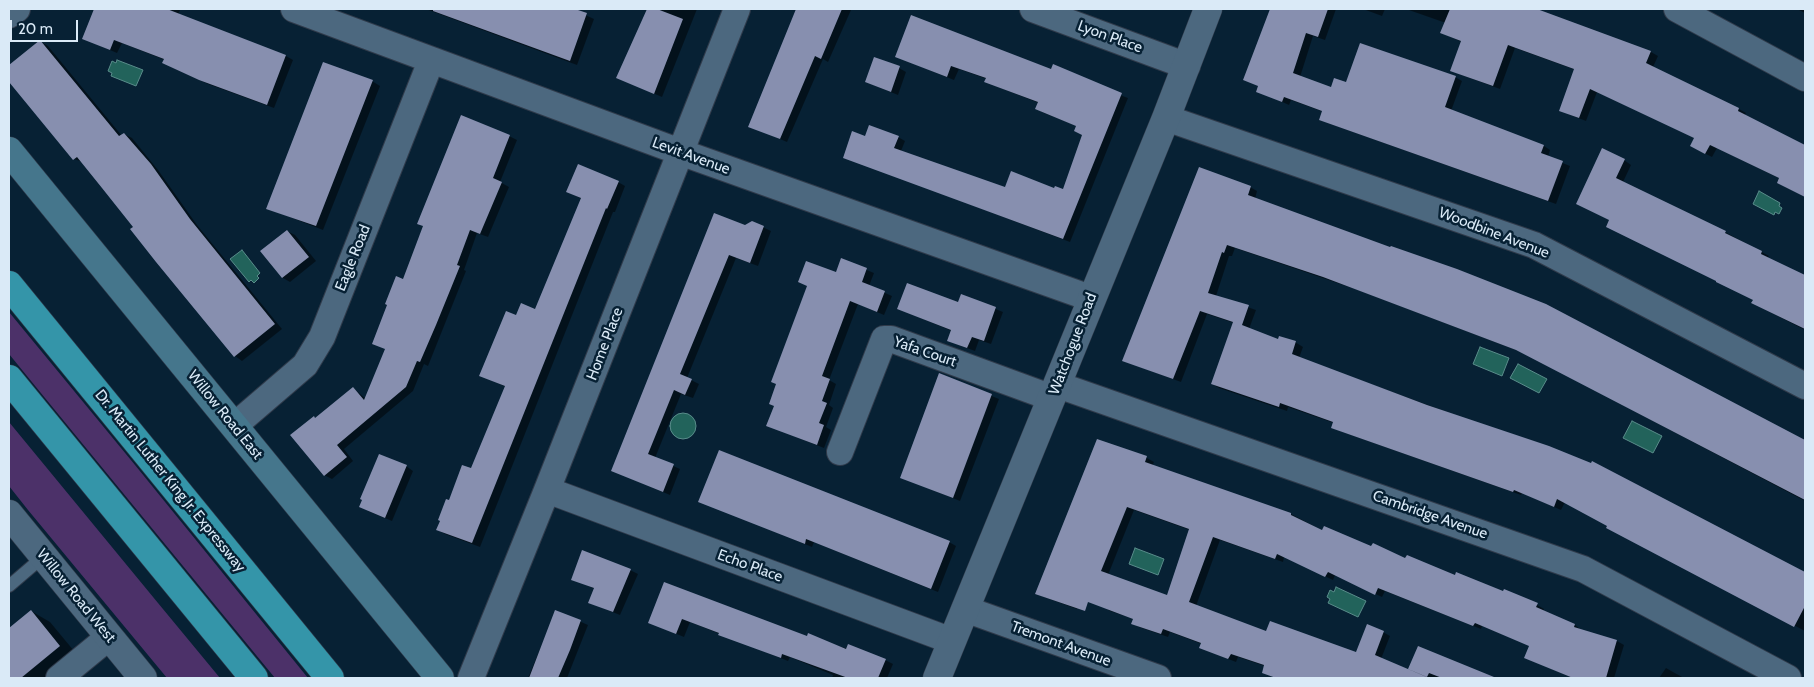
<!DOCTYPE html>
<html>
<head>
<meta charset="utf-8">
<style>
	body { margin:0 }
	#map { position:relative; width:1814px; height:687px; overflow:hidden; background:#072134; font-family:Cabin,sans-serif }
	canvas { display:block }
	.frame { position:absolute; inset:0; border:10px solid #daeaf7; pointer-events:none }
	.scale { position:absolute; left:10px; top:20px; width:68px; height:22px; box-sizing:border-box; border:2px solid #daeaf7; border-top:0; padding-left:6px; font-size:15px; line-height:18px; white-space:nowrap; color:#daeaf7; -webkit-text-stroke:4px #072134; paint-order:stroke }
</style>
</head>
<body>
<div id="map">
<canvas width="1814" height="687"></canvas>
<div class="frame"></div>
<div class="scale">20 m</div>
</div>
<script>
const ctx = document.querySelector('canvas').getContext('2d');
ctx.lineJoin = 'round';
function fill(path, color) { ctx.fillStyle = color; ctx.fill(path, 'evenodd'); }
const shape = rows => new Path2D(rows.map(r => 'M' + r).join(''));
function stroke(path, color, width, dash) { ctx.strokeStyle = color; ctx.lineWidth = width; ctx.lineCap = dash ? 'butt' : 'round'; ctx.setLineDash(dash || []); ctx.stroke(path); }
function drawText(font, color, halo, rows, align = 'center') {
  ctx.font = font + ' Cabin,sans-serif'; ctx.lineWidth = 5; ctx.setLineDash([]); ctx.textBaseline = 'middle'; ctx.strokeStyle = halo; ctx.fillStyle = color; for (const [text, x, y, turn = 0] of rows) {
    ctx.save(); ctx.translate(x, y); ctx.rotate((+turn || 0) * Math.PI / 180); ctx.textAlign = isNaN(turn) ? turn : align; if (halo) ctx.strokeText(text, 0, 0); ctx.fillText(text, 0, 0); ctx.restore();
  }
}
fill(shape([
	[9,312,135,465,308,678,275,678,54,409,9,354],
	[9,422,158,603,220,678,167,678,28,510,9,486]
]), '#4c3169');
const water = shape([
	[117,60,143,70,136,86,111,76,112,73,108,71,112,61,116,63,117,60],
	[1759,191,1780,203,1779,206,1782,208,1779,214,1775,212,1774,215,1753,204,1759,191],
	[242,250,260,273,257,276,259,278,254,283,251,280,249,282,230,259,242,250],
	[1480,347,1509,358,1502,376,1473,364,1480,347],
	[1518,364,1547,379,1539,393,1510,378,1518,364],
	'670 426a13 13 0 1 1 26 0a13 13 0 1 1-26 0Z',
	[1632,421,1662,436,1653,453,1623,438,1632,421],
	[1135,548,1164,559,1158,575,1129,564,1135,548],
	[1336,587,1366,601,1358,617,1328,603,1330,599,1327,597,1330,590,1334,592,1336,587]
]);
fill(water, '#22635b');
stroke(water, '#598c8a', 1);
fill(shape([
	[95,9,177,9,180,10,178,15,286,56,293,60,274,108,208,84,171,67,165,60,122,43,117,53,91,42,83,38],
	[426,9,572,9,594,19,577,65],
	[648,9,697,9,662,97,618,78],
	[797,9,851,10,828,62,823,59,787,142,750,126],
	[1271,9,1336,9,1325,40,1313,36,1300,77,1332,89,1347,84,1455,77,1462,81,1451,111,1544,146,1550,150,1548,157,1570,166,1556,204,1328,123,1321,119,1324,112,1291,100,1289,105,1258,91,1259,86,1245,80],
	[1363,9,1385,9,1382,16],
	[1406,9,1532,9,1651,52,1658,56,1653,67,1739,109,1746,113,1744,116,1805,146,1805,196,1785,187,1781,179,1717,148,1712,157,1698,150,1695,138,1597,92,1586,121,1568,114,1576,70,1515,48,1500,89,1459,74,1452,70,1462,42,1442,33,1446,23],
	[1797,9,1805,9,1805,13],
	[41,42,48,46,122,136,124,134,132,138,158,170,197,225,282,329,242,361,235,356,83,162,74,159,9,79,9,67],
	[897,57,1052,70,1128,98,1070,242,844,157,866,137,898,137,905,141,901,151,1006,189,1064,190,1084,135,1077,126,1044,113,1037,109,1039,103,993,85,986,81,987,79,959,69,954,80],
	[899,68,906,72,898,95,866,82],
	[372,81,380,86,323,230,267,208],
	[509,136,517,140,500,182,509,187,488,237,477,233,464,270,466,271,428,366,424,364,413,391,344,449,353,461,332,479,324,475,316,419,353,388,366,399,386,349,403,281],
	[1624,160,1631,165,1623,182,1725,232,1769,256,1767,259,1805,278,1805,330,1760,307,1754,300,1610,220,1585,208],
	[618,182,625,186,615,212,613,212,480,547,445,534,438,530,449,502,472,470,506,387,481,375,517,317,536,310,582,199,568,192],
	[1250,187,1257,191,1255,199,1546,306,1805,442,1805,501,1524,353,1358,290,1235,248,1232,256,1229,256,1216,296,1256,310,1249,329,1279,341,1295,342,1303,347,1299,358,1592,465,1593,463,1805,573,1805,631,1615,532,1609,526,1565,502,1561,510,1522,493,1521,495,1340,431,1333,427,1334,423,1288,407,1287,411,1219,388,1212,384,1234,323,1207,314,1181,382,1124,361],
	[715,215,745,226,752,222,771,231,758,266,736,258,687,378,699,384,693,398,681,394,655,458,680,469,670,495,613,471],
	[287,231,295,235,316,261,290,282,283,278,262,251],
	[842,260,874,273,869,286,892,296,884,315,858,304,829,380,836,384,829,405,833,408,826,427,831,430,824,448,768,426],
	[961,295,1003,312,991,344,979,340,975,351,956,344,949,340,952,331,899,309,958,304],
	[940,375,999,399,960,501,901,477],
	[1098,440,1147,458,1154,462,1152,466,1291,514,1323,531,1504,593,1505,591,1537,605,1544,609,1543,611,1575,625,1581,630,1617,641,1624,645,1614,678,1573,678,1533,661,1531,646,1482,626,1481,629,1385,591,1382,597,1335,575,1333,580,1284,557,1283,562,1220,540,1196,606,1267,633,1356,654,1383,632,1390,636,1381,659,1409,671,1419,647,1486,678,1288,678,1272,673,1265,666,1238,657,1236,662,1208,651,1202,644,1170,632,1168,637,1139,627,1132,623,1134,619,1110,611,1083,592,1077,609,1044,597,1037,593],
	[1134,510,1190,530,1167,596,1108,575],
	[406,466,413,471,392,521,368,511],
	[700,501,949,542,956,546,938,592,814,542,812,547],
	[630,570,638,574,620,615,590,603,595,589,573,579],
	[665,584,808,637,885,660,893,664,887,678,832,678,833,675,790,657,788,661,690,622,684,637,650,623],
	[31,611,50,622,79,657,53,678,9,678,9,630],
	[556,611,588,625,567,678,528,678],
	[1666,668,1673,672,1684,678,1659,678]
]), '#0007');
fill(shape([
	[94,9,167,9,286,55,267,105,199,80,162,63,164,59,114,40,110,50,82,39],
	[433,9,575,9,587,13,570,61,433,11],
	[647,9,657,9,683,19,654,94,616,78],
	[796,9,842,9,821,59,815,56,780,139,748,127],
	[1270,9,1328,9,1318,37,1306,33,1293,73,1331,87,1334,78,1346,82,1360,43,1456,76,1445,107,1544,145,1541,153,1563,161,1548,201,1319,120,1322,111,1284,97,1282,102,1256,92,1258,86,1243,80],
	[1450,9,1537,9,1651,51,1646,63,1739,108,1738,111,1805,145,1805,197,1777,183,1779,178,1710,145,1705,154,1690,146,1694,138,1590,89,1579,118,1559,111,1574,69,1516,48,1508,45,1493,86,1450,71,1461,41,1440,33],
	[911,15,1051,69,1053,64,1122,93,1063,239,843,158,852,131,865,136,869,125,899,136,894,148,1005,187,1011,171,1054,188,1055,186,1063,189,1082,135,1074,131,1076,126,1035,109,1038,102,984,82,986,78,951,66,947,77,895,57],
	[40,40,119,136,124,133,151,164,190,219,275,324,234,357,156,262,130,229,133,227,102,188,77,157,73,160,9,82,9,65],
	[874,57,900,66,891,92,865,82],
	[323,62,373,80,316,226,266,209],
	[461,115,510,135,493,178,502,182,480,234,470,230,457,265,460,266,436,325,420,362,417,361,406,387,337,445,347,457,324,476,290,435,314,416,315,418,353,387,364,400,385,349,372,344,387,305,385,304,396,276,403,279,423,226,417,224],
	[1602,148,1625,159,1616,178,1726,231,1725,233,1762,251,1761,254,1805,275,1805,329,1751,303,1753,300,1716,282,1716,281,1606,227,1609,220,1576,204],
	[578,164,619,181,607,209,606,208,472,543,436,530,440,521,438,520,446,499,449,500,462,465,471,468,505,386,479,376,506,311,516,315,521,303,535,309,581,198,566,192],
	[1199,167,1251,186,1248,195,1390,247,1391,246,1457,269,1546,304,1805,440,1805,500,1516,350,1323,277,1227,245,1224,253,1222,252,1208,293,1249,305,1242,325,1278,339,1279,336,1296,341,1292,354,1427,405,1549,446,1591,463,1592,461,1805,572,1805,606,1794,627,1606,528,1607,526,1557,499,1554,507,1514,490,1513,492,1331,428,1333,422,1280,403,1279,407,1211,384,1233,322,1200,311,1173,379,1122,361],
	[714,213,745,225,752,221,764,226,750,263,729,255,680,374,692,379,685,395,674,390,648,454,674,464,663,492,611,471],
	[287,230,309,257,282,278,260,251],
	[841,258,867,268,862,282,885,291,877,312,850,301,822,376,830,379,822,401,827,403,819,423,824,425,817,445,766,426,774,406,769,404,776,384,771,382,807,286,798,282,806,261,836,272],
	[907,283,958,302,961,294,996,307,984,341,972,337,967,348,947,341,951,330,897,309],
	[939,373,992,394,953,498,900,478],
	[1097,439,1147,456,1145,462,1291,513,1291,515,1322,530,1324,526,1371,546,1373,543,1405,558,1407,555,1455,575,1456,572,1503,591,1504,589,1538,603,1536,607,1575,624,1574,627,1617,640,1606,678,1573,678,1524,658,1529,646,1475,623,1473,626,1378,588,1375,595,1328,572,1325,577,1277,554,1275,559,1213,537,1189,602,1266,631,1270,621,1356,652,1367,624,1384,631,1375,655,1429,678,1276,678,1262,673,1264,665,1231,654,1228,659,1199,648,1201,643,1163,629,1161,634,1131,624,1133,619,1088,602,1085,611,1035,594],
	[1127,507,1189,529,1167,595,1101,571],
	[719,450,950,541,931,589,806,539,805,544,698,502],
	[379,454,407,465,385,518,359,507,362,500,360,499],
	[582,550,631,569,613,612,588,603,594,588,571,580],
	[664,582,807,636,808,633,846,649,848,644,886,659,878,678,848,678,782,654,781,658,718,635,719,633,682,619,676,634,648,623],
	[31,610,60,646,21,678,9,678,9,628],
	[555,610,581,620,570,650,558,678,529,678],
	[1418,646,1494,677,1494,678,1442,678,1429,673,1427,677,1408,669]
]), '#878faf');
const service = shape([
	[9,586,44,556]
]);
const minor = shape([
	[294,9,680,152,1090,298],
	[1033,9,1187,66],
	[1677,9,1805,78],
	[9,15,17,9],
	[1166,118,1534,245,1805,386],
	[1058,385,1583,569,1788,678],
	[234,426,305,365,322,337,431,61],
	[840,452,884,339,891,339,1052,398],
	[547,490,952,641],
	[965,609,1158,678],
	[59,678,109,637],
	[471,678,547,490,737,9]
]);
const tertiary = shape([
	[9,514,143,678],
	[937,678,1166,118,1208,9]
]);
const secondary = shape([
	[9,151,440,678]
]);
const motorway = shape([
	[9,285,330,678],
	[9,379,254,678]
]);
stroke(service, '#303b4b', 14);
stroke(minor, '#303b4b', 28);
stroke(tertiary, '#303b4b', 29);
stroke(secondary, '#303b4b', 29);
stroke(motorway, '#303b4b', 29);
stroke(service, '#4c687f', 12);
stroke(minor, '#4c687f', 26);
stroke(tertiary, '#4c687f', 28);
stroke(secondary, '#45768c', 28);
stroke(motorway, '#3495a9', 28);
drawText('15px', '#daeaf7', '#072134', [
	["Lyon Place",1110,37,20],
	["Levit Avenue",691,156,20],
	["Woodbine Avenue",1494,233,21],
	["Eagle Road",353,258,-68],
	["Home Place",605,344,-69],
	["Watchogue Road",1073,344,-69],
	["Yafa Court",925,352,19],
	["Willow Road East",225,415,51],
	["Dr. Martin Luther King Jr. Expressway",170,481,51],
	["Cambridge Avenue",1430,515,19],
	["Echo Place",750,566,20],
	["Willow Road West",76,596,51],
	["Tremont Avenue",1061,644,20]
]);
</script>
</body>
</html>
